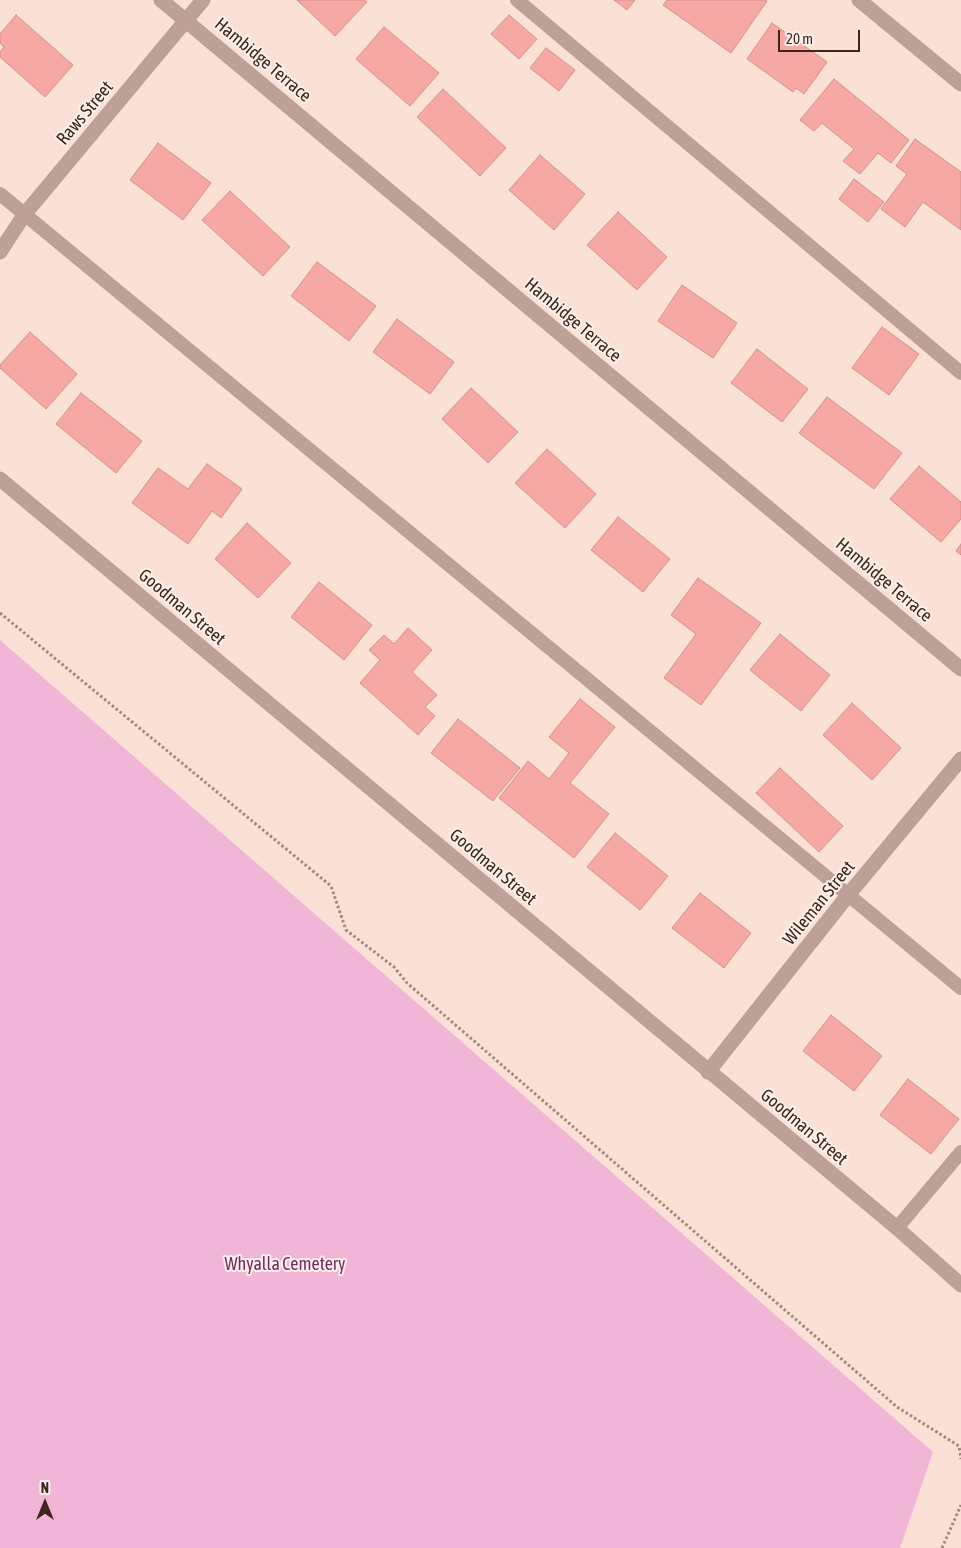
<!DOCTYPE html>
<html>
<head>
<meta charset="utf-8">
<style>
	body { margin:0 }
	#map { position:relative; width:961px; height:1548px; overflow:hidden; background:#fbe0d5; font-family:"Asap Condensed",sans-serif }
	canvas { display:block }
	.north { position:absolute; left:20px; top:1478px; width:50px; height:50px; -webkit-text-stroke:4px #fef1eb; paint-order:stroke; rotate:0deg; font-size:14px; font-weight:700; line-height:20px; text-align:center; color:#3f261c }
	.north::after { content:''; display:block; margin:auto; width:18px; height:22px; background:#3f261c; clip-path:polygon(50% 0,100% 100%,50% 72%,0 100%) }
	.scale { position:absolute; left:778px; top:30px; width:82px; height:22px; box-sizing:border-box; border:2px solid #3f261c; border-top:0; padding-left:6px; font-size:15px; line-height:18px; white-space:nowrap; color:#3f261c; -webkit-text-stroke:4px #fef1eb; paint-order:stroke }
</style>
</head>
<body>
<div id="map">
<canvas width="961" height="1548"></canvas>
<div class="north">N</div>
<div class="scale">20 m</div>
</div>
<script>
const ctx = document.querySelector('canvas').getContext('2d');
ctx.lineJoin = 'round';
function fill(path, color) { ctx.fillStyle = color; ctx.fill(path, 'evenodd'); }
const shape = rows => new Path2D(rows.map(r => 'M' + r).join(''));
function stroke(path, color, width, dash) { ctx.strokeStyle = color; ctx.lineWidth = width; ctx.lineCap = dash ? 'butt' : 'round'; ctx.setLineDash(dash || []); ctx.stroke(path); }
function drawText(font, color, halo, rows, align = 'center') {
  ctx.font = font + ' "Asap Condensed",sans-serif'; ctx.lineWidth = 4; ctx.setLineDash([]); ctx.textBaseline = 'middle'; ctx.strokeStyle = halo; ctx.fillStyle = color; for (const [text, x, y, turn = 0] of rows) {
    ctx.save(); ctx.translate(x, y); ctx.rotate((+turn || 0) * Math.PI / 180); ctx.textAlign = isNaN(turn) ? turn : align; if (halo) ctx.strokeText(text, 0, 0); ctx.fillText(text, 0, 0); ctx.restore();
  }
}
fill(shape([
	[0,640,933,1452,900,1548,0,1548]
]), '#f1b5d7');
const building = shape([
	[297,0,364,0,367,2,335,36,297,0],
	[614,0,635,0,627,10,614,0],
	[667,0,765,0,767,1,731,53,663,5,667,0],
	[16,15,73,65,45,97,0,57,0,52,4,47,0,43,0,34,16,15],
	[509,15,537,39,519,59,491,34,509,15],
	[772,23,827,62,804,94,796,88,793,92,747,59,772,23],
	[384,27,439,73,410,106,356,59,384,27],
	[546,48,575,70,559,91,530,68,546,48],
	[834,79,909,140,891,163,878,153,860,174,843,161,854,149,822,123,814,131,800,120,834,79],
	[443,89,506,148,480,176,417,117,443,89],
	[915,139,961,172,961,230,923,202,905,227,881,209,907,174,896,166,915,139],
	[158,143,211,183,183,220,130,180,158,143],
	[540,155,585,194,554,230,509,190,540,155],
	[854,179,884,202,868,222,839,199,854,179],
	[230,191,290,247,263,276,202,220,230,191],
	[618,212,667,257,637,290,587,245,618,212],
	[317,262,376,306,349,341,291,296,317,262],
	[682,285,737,323,713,358,658,321,682,285],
	[397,319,454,362,430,394,373,352,397,319],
	[882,327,919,354,889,395,852,368,882,327],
	[30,332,77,374,46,409,0,368,0,365,30,332],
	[757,349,808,389,782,422,731,383,757,349],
	[471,388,518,432,488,463,442,419,471,388],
	[81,393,142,441,116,473,56,424,81,393],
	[827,397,902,453,874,489,799,433,827,397],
	[547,449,596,494,565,528,515,483,547,449],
	[207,464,242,489,221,518,212,511,188,544,132,503,158,468,188,489,207,464],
	[919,466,961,502,961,519,941,542,890,499,919,466],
	[618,517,670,559,643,592,591,550,618,517],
	[247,523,291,563,258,598,215,559,247,523],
	[961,544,961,555,956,551,961,544],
	[698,578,761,623,701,705,664,678,696,634,671,615,698,578],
	[319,582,372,625,344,660,291,617,319,582],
	[408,628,432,650,412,672,437,695,425,707,435,716,418,735,360,683,380,660,369,650,384,635,394,644,408,628],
	[780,634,830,675,801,711,750,670,780,634],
	[580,699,615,727,570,783,609,814,574,858,499,798,528,761,549,779,569,753,549,737,580,699],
	[852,703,901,748,872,780,823,735,852,703],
	[458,719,520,768,493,801,431,753,458,719],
	[780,768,843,826,819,852,756,793,780,768],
	[615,833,668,876,640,910,587,867,615,833],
	[700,893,751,933,724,968,672,928,700,893],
	[831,1015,882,1056,854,1091,803,1051,831,1015],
	[908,1079,959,1119,931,1154,880,1115,908,1079]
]);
fill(building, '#f6a9a4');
stroke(building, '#d3908b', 1);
stroke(shape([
	[0,613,331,886,346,930,394,967,407,983,897,1407,959,1446,961,1459],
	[942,1548,961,1505]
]), '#a1877c', 3, [2.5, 2.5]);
stroke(shape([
	[517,0,961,373],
	[0,194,961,988],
	[897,1228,961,1152]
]), '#bea196', 14);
stroke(shape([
	[161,0,961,669],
	[859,0,961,84],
	[0,252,24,215,203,0],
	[0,479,897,1228,961,1285],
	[708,1072,849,894,961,759]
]), '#bea196', 15);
drawText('18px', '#3f261c', '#fef1eb', [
	["Hambidge Terrace",263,60,40],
	["Raws Street",85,113,-50],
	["Hambidge Terrace",573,320,40],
	["Hambidge Terrace",884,580,40],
	["Goodman Street",182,607,40],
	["Goodman Street",493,867,40],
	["Wileman Street",819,903,-51],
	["Goodman Street",804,1127,40]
]);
drawText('18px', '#762a5c', '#fef1eb', [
	["Whyalla Cemetery",285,1264]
]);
</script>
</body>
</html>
